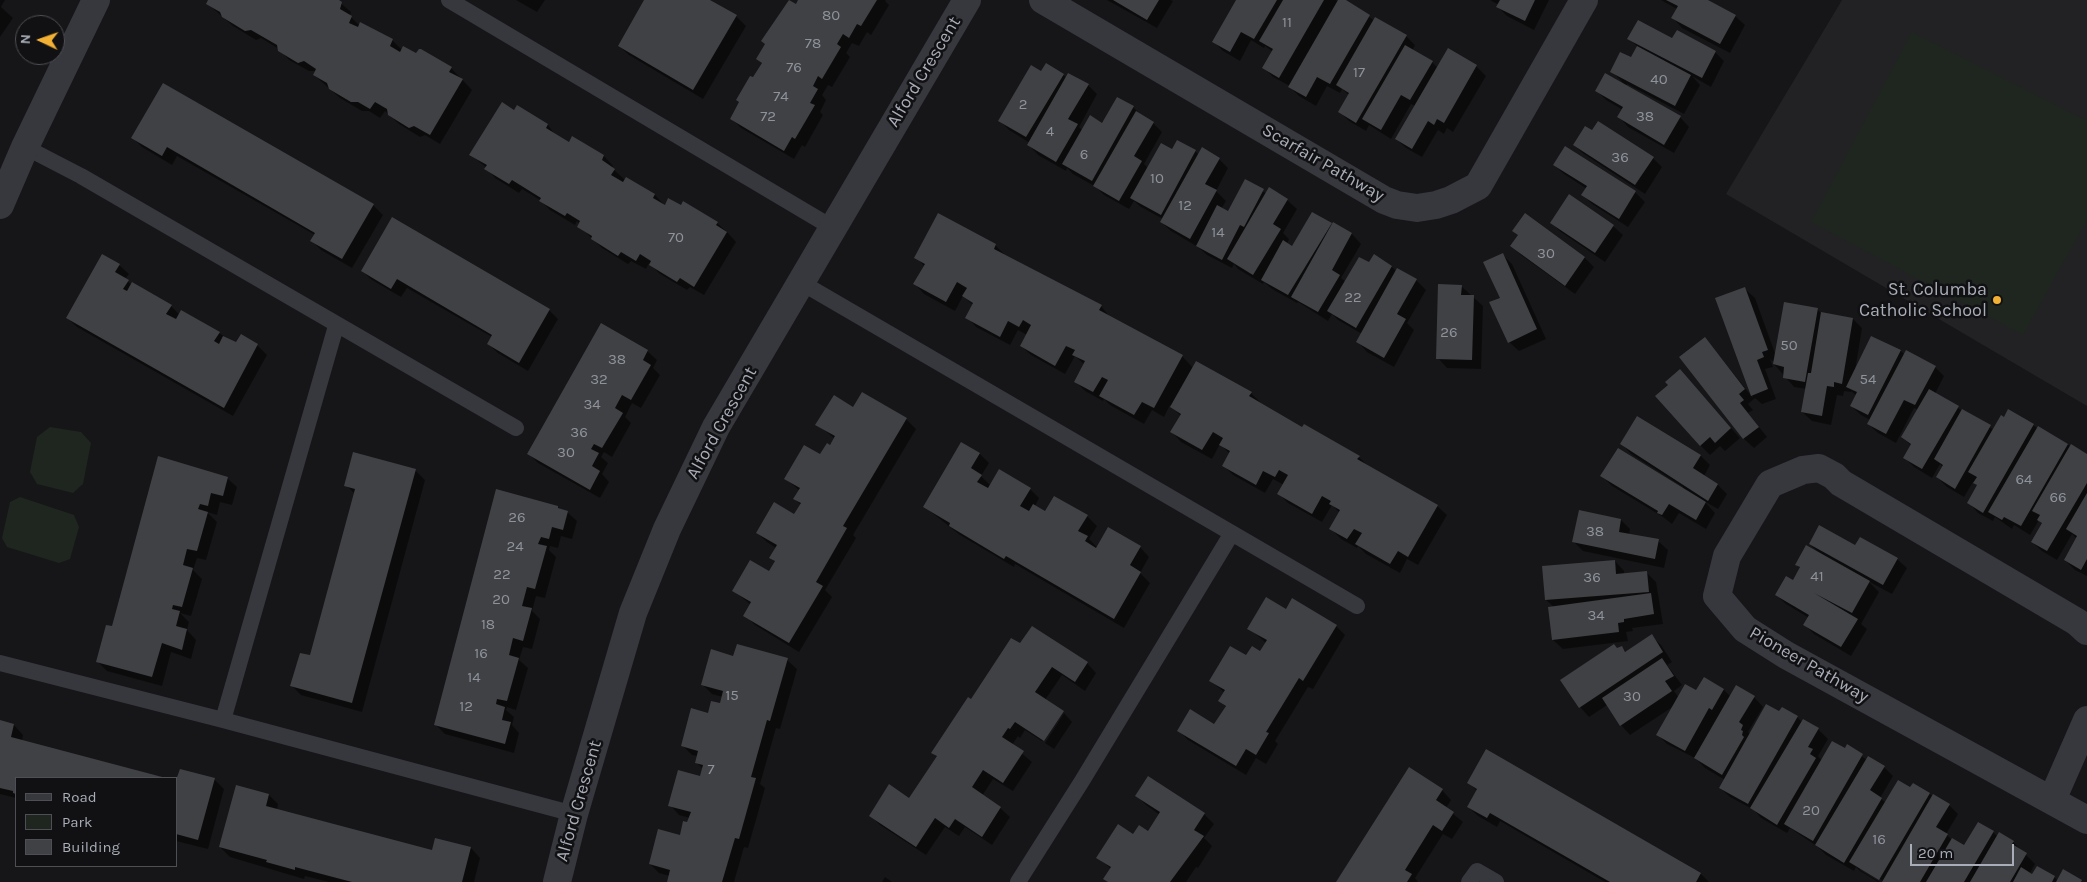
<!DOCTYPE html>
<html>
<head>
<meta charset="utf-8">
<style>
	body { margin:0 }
	#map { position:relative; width:2087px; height:882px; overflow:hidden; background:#161618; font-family:Karla,sans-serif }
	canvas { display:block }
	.legend { position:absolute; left:15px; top:777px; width:162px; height:90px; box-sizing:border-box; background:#111113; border:1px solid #4d4f55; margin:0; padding:6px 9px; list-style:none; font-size:15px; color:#a8adb8 }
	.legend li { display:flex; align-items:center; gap:10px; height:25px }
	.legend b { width:25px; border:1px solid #4d4f55 }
	.north { position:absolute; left:15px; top:15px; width:50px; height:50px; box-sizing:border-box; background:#111113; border:1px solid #4d4f55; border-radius:50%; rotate:273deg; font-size:14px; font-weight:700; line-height:20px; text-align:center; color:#a8adb8 }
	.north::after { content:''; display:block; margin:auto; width:18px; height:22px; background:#f2b134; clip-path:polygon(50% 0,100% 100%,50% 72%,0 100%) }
	.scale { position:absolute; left:1910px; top:844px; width:104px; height:22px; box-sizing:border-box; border:2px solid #a8adb8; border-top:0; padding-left:6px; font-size:15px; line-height:18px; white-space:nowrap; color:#a8adb8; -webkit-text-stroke:4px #111113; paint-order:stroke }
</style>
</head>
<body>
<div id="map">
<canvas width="2087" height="882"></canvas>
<ul class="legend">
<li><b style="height:6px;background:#37383d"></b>Road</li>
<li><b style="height:14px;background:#1e261f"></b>Park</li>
<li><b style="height:14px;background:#404145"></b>Building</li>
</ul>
<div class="north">N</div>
<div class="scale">20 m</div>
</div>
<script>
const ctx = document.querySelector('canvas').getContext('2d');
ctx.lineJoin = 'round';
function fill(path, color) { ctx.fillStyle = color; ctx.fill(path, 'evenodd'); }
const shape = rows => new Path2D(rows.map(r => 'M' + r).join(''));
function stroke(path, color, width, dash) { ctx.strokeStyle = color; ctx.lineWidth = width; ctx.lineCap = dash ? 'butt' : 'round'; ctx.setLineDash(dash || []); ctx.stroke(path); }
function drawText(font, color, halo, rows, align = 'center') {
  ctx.font = font + ' Karla,sans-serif'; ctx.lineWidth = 5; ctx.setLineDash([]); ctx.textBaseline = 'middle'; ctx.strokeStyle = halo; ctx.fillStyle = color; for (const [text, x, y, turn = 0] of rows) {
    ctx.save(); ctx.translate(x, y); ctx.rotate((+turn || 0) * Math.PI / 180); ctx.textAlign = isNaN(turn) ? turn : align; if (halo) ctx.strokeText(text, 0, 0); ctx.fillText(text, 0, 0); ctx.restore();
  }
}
fill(shape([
	[1842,0,2087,0,2087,406,1726,194]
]), '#222225');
fill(shape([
	[1912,32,2087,121,2087,220,2023,335,1811,222],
	[50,427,81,432,91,443,83,484,73,493,37,484,30,472,37,437],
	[20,497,74,515,79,527,70,559,59,563,7,547,2,538,10,502]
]), '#1e261f');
fill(shape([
	[0,0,5,0,1,7,13,18,0,37],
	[210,0,337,0,351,12,350,16,360,26,392,40,402,50,451,68,472,90,440,144,425,135,420,137,399,124,385,111,380,118,369,111,362,111,340,98,314,75,316,71,309,71,289,60,279,49,261,38,256,40,233,26,208,4],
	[516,0,545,0,537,12],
	[646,0,708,0,736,16,746,26,703,99,629,55,619,46],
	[800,0,886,0,885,1,889,5,871,35,867,32,859,46,852,43,846,53,850,57,832,87,828,85,822,95,826,100,820,112,823,115,805,147,802,145,794,159,741,128,731,118,762,64,758,59],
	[1107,0,1171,0,1173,1,1157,28],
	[1237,0,1336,0,1338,2,1340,0,1343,0,1375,21,1406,36,1415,45,1412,51,1432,62,1438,68,1449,50,1476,66,1486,76,1453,132,1447,128,1444,134,1438,130,1422,157,1406,148,1396,139,1415,106,1411,104,1391,139,1369,125,1366,131,1349,121,1340,112,1349,95,1342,89,1340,93,1327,86,1316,106,1299,96,1288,85,1273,77,1264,68,1273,52,1265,46,1264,48,1251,40,1240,61,1223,51,1214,42],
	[1490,0,1549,0,1534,30,1507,16,1498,7,1499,5],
	[1661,0,1706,0,1735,16,1745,25,1730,53,1682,28,1673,18,1677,9],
	[1629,39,1673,40,1715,52,1724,61,1711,87,1692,76,1700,85,1684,114,1627,84,1626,86,1680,117,1689,127,1674,153,1628,127,1619,117,1623,110,1606,100,1597,91,1624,84,1612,71,1632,59,1638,47],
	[1041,73,1063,75,1067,78,1088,85,1097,94,1079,127,1083,131,1103,124,1118,98,1133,107,1143,117,1153,123,1162,132,1144,164,1148,168,1173,151,1195,151,1199,155,1219,159,1228,168,1216,191,1226,201,1221,209,1229,212,1246,181,1267,194,1287,200,1297,209,1283,233,1289,239,1287,244,1293,248,1331,224,1352,234,1361,244,1341,278,1346,282,1369,264,1392,267,1397,272,1416,280,1426,290,1407,323,1414,330,1394,367,1367,352,1358,342,1362,334,1338,320,1332,314,1328,321,1298,302,1297,303,1272,289,1264,282,1263,284,1238,269,1234,264,1232,268,1207,255,1198,247,1171,231,1161,222,1163,219,1141,207,1134,201,1129,209,1104,195,1096,187,1073,174,1067,168,1066,171,1038,155,1029,145,1030,143,1009,130,1000,121],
	[163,84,373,205,383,215,352,268,321,250,312,241,315,235,177,156,172,165,142,147,133,138],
	[517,107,548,125,556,136,570,144,573,138,604,156,613,166,612,168,625,180,626,178,655,195,665,206,717,223,727,232,736,242,704,295,690,287,687,290,660,274,649,263,646,269,631,261,628,264,602,248,579,226,580,224,577,221,575,225,550,210,540,200,522,189,519,193,495,178,487,168,471,155],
	[1592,132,1653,158,1662,167,1645,194,1584,154,1574,145],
	[1565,148,1635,192,1645,202,1628,227,1592,204,1583,195,1587,189,1564,174,1554,165],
	[1525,215,1585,258,1594,267,1575,294,1521,255,1512,246,1519,235],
	[1551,223,1613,226,1623,235,1605,262,1561,232],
	[995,245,1005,255,1101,306,1110,317,1182,356,1193,368,1196,362,1251,393,1261,403,1302,428,1359,457,1368,466,1437,506,1447,515,1418,565,1407,559,1400,573,1366,554,1358,546,1357,548,1341,539,1331,529,1340,513,1332,505,1322,522,1288,503,1279,494,1284,485,1273,479,1265,493,1233,475,1224,466,1230,454,1220,444,1212,459,1181,442,1172,432,1181,416,1170,405,1164,417,1152,410,1144,424,1110,405,1104,399,1103,401,1085,391,1076,382,1085,365,1075,356,1065,374,1031,355,1021,346,1027,335,1018,330,1010,345,976,327,967,317,973,305,963,296,955,311,924,294,915,284,924,266,916,257],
	[1502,254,1512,264,1546,339,1519,351,1509,342,1501,298],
	[119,265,129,274,125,279,132,285,171,306,180,315,219,333,236,344,257,345,267,355,233,416,77,327,67,318],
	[362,271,549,310,558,319,528,371,498,353,488,344,492,337,407,288,401,297,372,280],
	[1461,286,1483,306,1481,369,1447,368,1438,358],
	[1745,289,1755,298,1776,356,1817,309,1822,314,1853,319,1862,328,1855,371,1872,338,1901,351,1905,355,1935,367,1944,376,1935,394,1994,430,2033,425,2038,429,2087,455,2087,576,2075,570,2065,560,2077,539,2072,534,2057,560,2042,551,2032,542,2043,524,2039,520,2030,535,2014,525,2012,529,1995,517,1993,521,1978,513,1969,503,1978,486,1973,482,1964,497,1947,487,1937,477,1943,467,1940,464,1932,478,1914,467,1905,458,1912,446,1902,437,1918,410,1914,408,1896,443,1878,433,1868,424,1870,420,1861,415,1851,406,1857,396,1851,391,1851,392,1844,391,1843,396,1837,395,1831,425,1812,421,1802,412,1807,389,1794,387,1774,364,1775,360,1772,361,1770,359,1773,367,1765,369,1776,399,1762,404,1755,398,1748,404,1753,410,1748,413,1767,437,1754,448,1744,439,1681,357,1705,338,1753,398,1717,299],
	[647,351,657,360,653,368,660,375,641,408,632,403,625,417,631,423,612,457,604,452,601,457,608,463,602,474,609,482,600,498,538,463,529,454],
	[1689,380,1740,438,1725,451,1720,446,1710,455,1700,445],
	[862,393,906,419,916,429,853,535,856,538,825,590,832,597,799,652,755,625,745,615,751,605,733,590,769,573,775,562,771,557,776,548,767,542,757,533,795,515,801,505,795,499,800,491,786,479,820,456,835,439,817,424,854,408],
	[1638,418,1701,456,1710,465,1704,476,1718,485,1727,494,1718,509,1704,501,1715,513,1706,529,1679,513,1672,524,1663,517,1612,486,1602,476,1682,489,1683,487,1631,454,1622,444],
	[962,444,980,454,989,463,981,476,991,486,1030,489,1039,498,1035,506,1045,513,1055,497,1087,516,1097,526,1089,539,1098,548,1140,547,1149,557,1140,573,1150,583,1124,628,1015,564,1014,567,960,535,925,507],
	[159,457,227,478,237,487,232,505,220,502,217,515,207,512,217,522,206,560,197,558,193,570,202,579,191,616,180,613,189,622,187,630,196,640,191,659,171,652,162,686,107,671,98,662,113,628],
	[415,470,425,480,362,712,301,695,292,686,311,657,355,494,346,485],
	[558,507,561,510,567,512,577,521,572,539,561,536,558,548,550,546,549,550,556,557,545,598,536,596,532,611,540,619,532,649,523,647,519,660,528,668,516,710,507,707,506,710,514,717,512,725,519,733,514,753,445,734,436,725],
	[1621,520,1630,529,1629,535,1658,541,1668,550,1664,568,1583,551,1574,542],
	[1810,544,1897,559,1907,568,1892,594,1868,581,1879,592,1861,624,1867,629,1851,656,1814,634,1805,625,1809,618,1786,604,1776,595,1793,582,1801,569,1796,564,1820,554],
	[1615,561,1624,571,1624,575,1647,573,1656,582,1663,624,1632,628,1633,631,1626,632,1628,641,1563,649,1553,640,1554,607,1546,600],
	[1286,611,1336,626,1345,635,1313,689,1308,687,1275,741,1278,744,1266,764,1256,758,1246,775,1188,740,1179,731,1215,725,1226,707,1220,701,1225,693,1211,681,1247,657,1261,653,1266,643,1249,628],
	[1651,636,1661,645,1672,662,1667,665,1682,685,1674,691,1679,698,1696,691,1724,690,1730,696,1754,697,1763,707,1748,732,1750,734,1780,713,1797,717,1802,722,1803,720,1818,729,1828,739,1818,756,1822,761,1845,750,1847,746,1867,760,1884,767,1893,776,1880,798,1886,803,1911,789,1929,794,1949,805,1958,814,1946,834,1952,840,1965,847,1993,832,1998,837,2013,842,2035,864,2030,873,2033,875,2054,877,2058,881,2082,882,1885,882,1860,867,1860,870,1880,882,1878,882,1860,871,1856,867,1854,871,1826,855,1818,847,1790,828,1787,833,1761,818,1754,810,1730,797,1720,788,1725,780,1705,768,1695,758,1667,744,1658,735,1674,706,1630,735,1621,725,1607,705,1589,717,1580,707,1618,649,1621,647,1627,653],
	[1020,645,1087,663,1096,673,1085,691,1062,675,1045,700,1063,712,1042,741,1025,730,1020,738,1018,736,1012,745,1032,762,1013,791,993,779,982,796,1000,808,1010,817,992,845,965,827,959,836,945,827,926,855,880,825,870,815,910,800,938,757,933,753,971,701],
	[734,657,787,660,797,669,780,729,776,728,760,784,765,788,748,848,744,847,734,882,668,882,670,876,659,873,650,864,680,836,688,824,690,818,679,815,670,805,701,777,703,769,696,762,698,756,692,755,682,745,709,714,721,705,723,697,712,694,702,684],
	[1064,713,1072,722,1054,749,1045,743],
	[0,722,14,725,23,735,22,741,164,778,16,778,16,798,0,794],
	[1487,751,1701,874,1709,882,1605,882,1500,821,1497,827,1478,816,1468,807,1477,791,1469,783],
	[214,779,224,789,208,849,176,841,176,782],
	[1442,790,1451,800,1446,808,1463,822,1452,839,1443,834,1415,878,1418,882,1337,882],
	[269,795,278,804,277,810,433,851,471,848,480,858,474,882,329,882,305,876,304,879,230,857,220,847],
	[1137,796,1204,814,1214,824,1204,838,1212,846,1198,868,1196,867,1186,882,1108,882,1111,869,1098,857,1133,836,1148,832,1160,815,1146,805],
	[885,877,892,882,882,882]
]), '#0007');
fill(shape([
	[208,0,339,0,342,2,340,9,352,16,349,23,358,27,360,22,393,39,390,46,400,52,403,46,416,53,419,49,421,49,452,67,449,72,463,79,430,135,414,126,409,128,388,115,387,109,375,102,370,109,358,102,351,102,329,89,327,83,313,75,316,69,304,61,298,63,278,51,277,45,251,30,245,31,222,17,220,12,206,4],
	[644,0,710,0,737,15,693,90,618,46],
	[789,0,796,4,798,0,877,0,861,26,857,24,849,38,843,34,837,44,841,47,822,79,818,76,813,86,818,89,810,103,815,105,795,139,792,137,784,151,730,119,739,102,736,100,750,76,753,77,762,63,756,59,765,44,761,41],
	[1113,0,1159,0,1147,20],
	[1236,0,1277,0,1254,39,1241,32,1230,52,1212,42],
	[1283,0,1324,0,1279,78,1262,68,1273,49,1259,41],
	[1338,0,1346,0,1370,15,1330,84,1317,77,1306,97,1288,87],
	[1500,0,1535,0,1525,21,1496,7],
	[1666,0,1708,0,1736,15,1720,44,1671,18,1678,6],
	[1375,17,1407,35,1356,123,1338,112,1349,93,1336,85],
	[1638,20,1672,38,1677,30,1716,51,1702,78,1627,39],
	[1405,45,1433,61,1410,100,1401,95,1381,130,1362,119],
	[1637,46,1691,75,1675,106,1610,72,1620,52,1631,57],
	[1448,48,1477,65,1444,123,1437,119,1434,125,1428,121,1412,149,1395,139],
	[1046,63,1064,74,1026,137,998,121,1031,65,1041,71],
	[1068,73,1089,84,1068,119,1078,124,1056,162,1027,145],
	[1605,73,1681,116,1664,145,1617,117,1623,107,1595,91],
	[163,83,374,204,342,259,310,241,315,233,167,147,162,156,131,138],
	[1117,97,1134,106,1092,181,1062,164,1090,115,1102,123],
	[502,102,514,110,517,105,548,124,546,128,569,142,572,136,604,155,602,160,615,169,611,175,623,182,626,177,655,194,653,198,665,205,668,198,681,205,683,201,718,222,716,225,727,232,694,287,680,278,677,282,649,265,651,261,640,254,636,261,621,252,618,256,591,239,592,236,577,227,580,221,567,213,565,216,539,201,541,198,512,180,509,184,484,169,487,165,469,155],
	[1136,111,1154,122,1134,156,1142,161,1119,201,1093,186],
	[1598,121,1654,157,1635,185,1573,145,1585,126,1592,130],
	[1177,140,1196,150,1161,215,1130,198,1161,143,1172,149],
	[1565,146,1636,191,1619,219,1581,195,1587,186,1553,165],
	[1202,147,1220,158,1205,184,1217,190,1190,239,1160,222],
	[1245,179,1264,189,1244,227,1240,225,1222,260,1196,246,1217,205,1228,211],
	[1269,187,1288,199,1273,224,1281,229,1253,275,1227,259],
	[1569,194,1614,225,1595,253,1550,223],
	[1312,212,1332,223,1288,295,1261,280,1283,240,1292,246],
	[938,213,996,244,994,249,1102,305,1099,310,1183,355,1154,408,1142,402,1134,415,1099,396,1108,380,1102,377,1093,392,1074,382,1085,361,1072,355,1075,350,1066,346,1055,366,1020,346,1031,325,1023,320,1019,327,1008,321,1000,337,965,318,973,303,962,296,967,288,957,282,946,302,913,284,925,264,914,258],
	[1525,213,1585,257,1565,286,1510,246,1518,235,1512,231],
	[392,217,550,309,519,363,487,344,492,335,397,279,391,289,361,271],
	[1333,222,1352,233,1332,270,1340,275,1318,312,1291,297],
	[1503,253,1537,329,1508,343,1489,302,1500,298,1483,262],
	[102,254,120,264,115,272,129,280,123,289,127,291,132,282,172,305,166,314,176,319,181,310,220,332,214,341,219,344,223,336,236,342,241,334,258,344,224,408,66,318],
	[1374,254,1392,266,1356,328,1327,311,1359,257,1369,262],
	[1397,268,1417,279,1397,314,1406,319,1384,358,1356,342],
	[1438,284,1462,285,1461,295,1474,295,1472,360,1436,359],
	[1745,287,1768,350,1762,352,1764,357,1757,360,1768,389,1751,396,1715,298],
	[1784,302,1818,308,1805,382,1783,378,1784,367,1773,364],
	[1821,312,1853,318,1842,384,1834,382,1834,387,1827,386,1822,416,1801,412,1808,373,1811,373],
	[601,323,648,350,643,360,651,365,631,400,622,395,615,408,623,413,602,448,594,444,591,449,599,453,592,466,600,471,590,490,527,454],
	[1871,336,1901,350,1868,415,1850,406,1857,392,1846,387],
	[1705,337,1745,389,1739,394,1744,400,1740,403,1759,427,1743,439,1679,357],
	[1906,350,1936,366,1915,405,1904,400,1886,434,1867,424],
	[1196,361,1252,392,1249,396,1302,427,1304,424,1360,456,1357,459,1438,505,1408,557,1398,551,1390,564,1355,544,1362,533,1354,529,1347,539,1329,529,1340,510,1329,504,1331,501,1322,496,1312,514,1277,494,1288,475,1279,470,1275,477,1263,471,1256,485,1222,466,1230,451,1219,445,1223,438,1213,432,1202,450,1170,432,1181,414,1170,407],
	[1680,369,1731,428,1715,443,1710,437,1700,446,1655,396,1668,385,1665,382],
	[1929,389,1959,406,1922,469,1903,458,1911,444,1901,437],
	[862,392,907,418,843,526,847,528,816,582,823,586,789,643,743,616,751,602,732,591,750,560,769,571,775,561,769,558,777,545,756,533,774,502,794,514,801,503,793,499,800,488,784,479,804,445,820,454,827,443,830,445,835,436,815,425,834,395,853,407],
	[1962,409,1991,425,1955,489,1936,477,1943,465,1934,459],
	[2008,409,2034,424,1983,513,1967,503,1977,485,1973,483,1977,477,1968,472,2001,415,2004,417],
	[1637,416,1701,455,1693,468,1718,484,1708,501,1620,444],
	[2038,426,2068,444,2021,526,2004,517,2002,520,1988,512],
	[961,442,980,453,971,468,982,475,977,482,988,488,999,469,1031,488,1020,506,1029,511,1033,504,1045,511,1054,496,1088,515,1078,531,1088,536,1085,541,1096,548,1108,527,1141,546,1130,565,1141,572,1114,619,1006,556,1004,559,949,526,950,523,923,507],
	[2071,444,2087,454,2087,483,2047,551,2031,542,2042,523,2037,520,2040,515,2032,511],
	[1618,448,1706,502,1696,520,1669,504,1662,515,1657,513,1658,511,1600,476],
	[353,452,416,469,352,703,290,686,300,653,310,655,355,489,344,486],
	[158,456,228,477,223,496,211,493,208,506,200,504,198,509,208,512,197,551,187,549,183,565,193,568,182,607,173,605,172,609,180,611,176,626,187,629,182,650,162,643,152,677,96,662,106,625,112,626],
	[496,489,558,506,558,508,568,511,563,530,552,527,549,539,541,537,538,544,547,546,535,589,527,587,522,606,532,608,523,641,513,638,509,655,519,658,507,701,497,699,496,704,505,707,502,720,511,722,505,744,434,725],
	[2087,493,2087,559,2081,570,2064,560,2077,536,2066,529],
	[1579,510,1621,519,1619,532,1659,539,1655,559,1572,542],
	[1819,525,1855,545,1860,537,1898,558,1883,585,1809,544],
	[1806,545,1870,581,1852,613,1814,593,1858,619,1841,647,1803,625,1809,615,1775,595,1786,576,1793,580,1800,567,1795,565],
	[1615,560,1616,574,1647,571,1649,592,1545,600,1542,566],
	[1651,593,1654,614,1624,619,1624,622,1618,623,1619,632,1552,640,1548,607],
	[1266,597,1286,609,1292,598,1337,625,1303,681,1299,678,1266,732,1269,733,1256,755,1246,749,1236,766,1177,731,1190,709,1214,724,1226,706,1218,701,1225,690,1209,681,1230,646,1246,655,1252,646,1260,651,1267,640,1247,629],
	[1032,626,1088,662,1075,682,1052,667,1035,692,1064,711,1044,741,1015,722,1010,729,1008,728,1002,737,1024,751,1003,783,983,770,972,787,1001,807,982,837,955,819,949,828,935,818,916,847,869,816,889,784,909,798,937,756,931,753,968,697,971,699,1011,638,1020,643],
	[1652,634,1663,652,1579,708,1560,680,1614,644,1617,648,1622,646,1625,652],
	[737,644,788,658,770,721,767,720,751,777,756,778,739,839,735,838,722,882,667,882,670,870,649,864,658,829,680,835,683,821,687,822,691,812,668,806,678,770,700,776,703,765,695,763,698,751,681,746,691,708,708,713,711,701,720,703,723,691,701,685,711,649,733,656],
	[1662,658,1674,676,1665,681,1672,691,1620,726,1602,698],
	[1704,677,1724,689,1712,710,1709,708,1685,751,1656,735,1685,684,1696,690],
	[1736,685,1755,696,1739,722,1743,725,1741,730,1743,731,1742,735,1744,737,1722,775,1694,758],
	[1766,704,1779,711,1782,707,1798,716,1748,804,1719,788],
	[1803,719,1819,728,1808,747,1813,749,1810,754,1816,758,1777,825,1750,808],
	[0,720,14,724,11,737,166,778,16,778,16,794,13,793,13,791,0,788],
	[1832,741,1845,748,1847,744,1863,754,1813,841,1784,824],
	[1486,749,1701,873,1696,882,1610,882,1490,813,1487,818,1467,807,1477,789,1467,783],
	[1868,756,1885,766,1870,790,1882,798,1844,863,1815,845],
	[1409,767,1443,789,1436,800,1454,812,1442,831,1433,825,1405,870,1412,874,1407,882,1336,882],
	[180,769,215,778,198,840,176,834,176,780],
	[1148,776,1205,813,1194,830,1204,836,1170,882,1108,882,1103,879,1111,867,1096,858,1118,824,1133,834,1139,825,1148,831,1160,812,1135,796],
	[1898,780,1910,787,1913,783,1930,793,1879,880,1849,862],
	[236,785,269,794,266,806,432,850,435,838,471,847,462,882,352,882,295,867,295,870,266,862,267,860,219,847],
	[1933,794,1950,804,1936,827,1948,834,1920,882,1882,882],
	[1978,822,1994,831,1964,882,1926,882,1952,838,1964,845],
	[1999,832,2014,841,2012,844,2027,853,2010,882,1970,882],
	[2037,866,2055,876,2052,882,2013,882,2021,867,2032,874],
	[2063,869,2082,880,2081,882,2056,882]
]), '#404145');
stroke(shape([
	[449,0,833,228],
	[25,147,81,176,516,428],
	[802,283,1357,606],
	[0,663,223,720,574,814],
	[223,720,336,326],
	[1018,882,1082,781,1232,533],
	[1469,882,1477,871,1496,882]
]), '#37383d', 16);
stroke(shape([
	[1043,0,1384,200,1397,205,1417,208,1436,205,1451,200,1478,186,1584,0],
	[2087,631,2077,622,1841,483,1834,476,1819,468,1803,470,1770,484,1727,556,1717,596,1745,629,1786,655,2087,820],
	[2052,800,2087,720],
	[557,882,574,814,633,613,667,529,716,427,967,0]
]), '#37383d', 28);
stroke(shape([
	[0,205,25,147,96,0]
]), '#37383d', 28);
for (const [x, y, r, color] of [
	[1997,300,5,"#f2b134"]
]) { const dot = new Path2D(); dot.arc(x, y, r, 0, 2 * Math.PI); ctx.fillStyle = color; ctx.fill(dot); stroke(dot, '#111113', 2); }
drawText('15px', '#8e929b', null, [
	["80",831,16],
	["11",1287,23],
	["78",813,44],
	["76",794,68],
	["17",1359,73],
	["40",1659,80],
	["74",781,97],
	["2",1023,105],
	["72",768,117],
	["38",1645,117],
	["4",1050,132],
	["6",1084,155],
	["36",1620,158],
	["10",1157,179],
	["12",1185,206],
	["14",1218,233],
	["70",676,238],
	["30",1546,254],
	["22",1353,298],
	["26",1449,333],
	["50",1789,346],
	["38",617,360],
	["32",599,380],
	["54",1868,380],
	["34",592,405],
	["36",579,433],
	["30",566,453],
	["64",2024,480],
	["66",2058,498],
	["26",517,518],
	["38",1595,532],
	["24",515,547],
	["22",502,575],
	["41",1817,577],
	["36",1592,578],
	["20",501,600],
	["34",1596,616],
	["18",488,625],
	["16",481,654],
	["14",474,678],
	["15",732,696],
	["30",1632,697],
	["12",466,707],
	["7",711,770],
	["20",1811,811],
	["16",1879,840]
]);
drawText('18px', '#a8adb8', '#111113', [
	["Alford Crescent",924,72,-59],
	["Scarfair Pathway",1323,163,30],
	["Alford Crescent",722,423,-61],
	["Pioneer Pathway",1809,665,30],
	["Alford Crescent",579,801,-74]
]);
drawText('18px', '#a8adb8', '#111113', [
	["St. Columba",1987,290],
	["Catholic School",1987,311]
], 'right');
</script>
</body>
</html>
